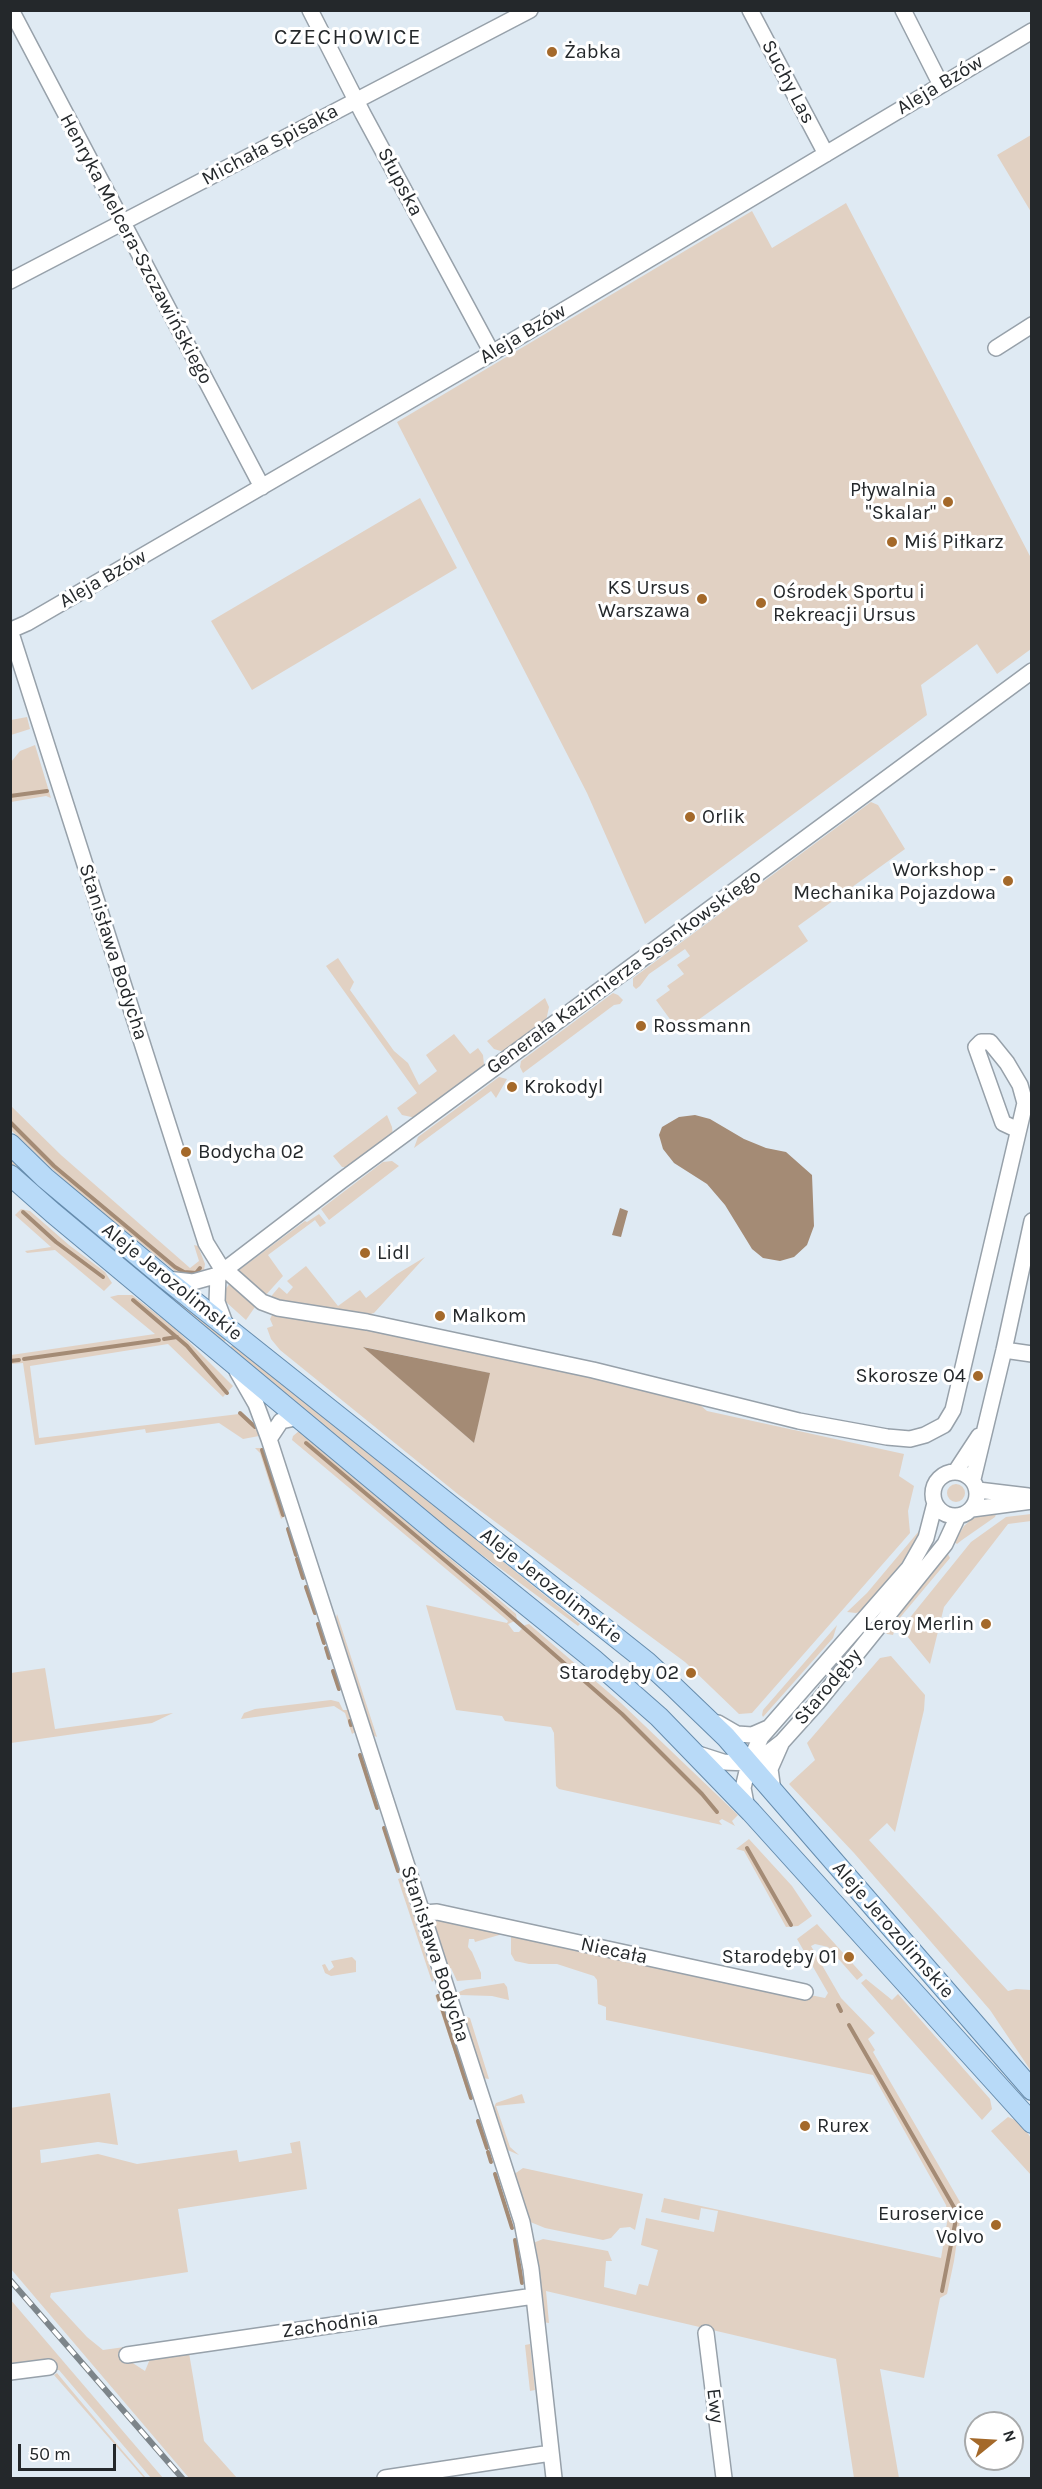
<!DOCTYPE html>
<html>
<head>
<meta charset="utf-8">
<style>
	body { margin:0 }
	#map { position:relative; width:1042px; height:2489px; overflow:hidden; background:#dfeaf3; font-family:Karla,sans-serif }
	canvas { display:block }
	.frame { position:absolute; inset:0; border:12px solid #24282b; pointer-events:none }
	.north { position:absolute; left:964px; top:2411px; width:60px; height:60px; box-sizing:border-box; background:#fff; border:2px solid #a7a9aa; border-radius:50%; rotate:72deg; font-size:16px; font-weight:700; line-height:24px; text-align:center; color:#24282b }
	.north::after { content:''; display:block; margin:auto; width:21px; height:27px; background:#a4692a; clip-path:polygon(50% 0,100% 100%,50% 72%,0 100%) }
	.scale { position:absolute; left:18px; top:2444px; width:98px; height:27px; box-sizing:border-box; border:3px solid #24282b; border-top:0; padding-left:8px; font-size:18px; line-height:21px; white-space:nowrap; color:#24282b; -webkit-text-stroke:4px #fff; paint-order:stroke }
</style>
</head>
<body>
<div id="map">
<canvas width="1042" height="2489"></canvas>
<div class="frame"></div>
<div class="north">N</div>
<div class="scale">50 m</div>
</div>
<script>
const ctx = document.querySelector('canvas').getContext('2d');
ctx.lineJoin = 'round';
function fill(path, color) { ctx.fillStyle = color; ctx.fill(path, 'evenodd'); }
const shape = rows => new Path2D(rows.map(r => 'M' + r).join(''));
function stroke(path, color, width, dash) { ctx.strokeStyle = color; ctx.lineWidth = width; ctx.lineCap = dash ? 'butt' : 'round'; ctx.setLineDash(dash || []); ctx.stroke(path); }
function drawText(font, color, halo, rows, align = 'center') {
  ctx.font = font + ' Karla,sans-serif'; ctx.lineWidth = 6; ctx.setLineDash([]); ctx.textBaseline = 'middle'; ctx.strokeStyle = halo; ctx.fillStyle = color; for (const [text, x, y, turn = 0] of rows) {
    ctx.save(); ctx.translate(x, y); ctx.rotate((+turn || 0) * Math.PI / 180); ctx.textAlign = isNaN(turn) ? turn : align; if (halo) ctx.strokeText(text, 0, 0); ctx.fillText(text, 0, 0); ctx.restore();
  }
}
fill(shape([
	[1031,135,1031,212,997,155],
	[846,203,1031,558,1031,649,997,674,977,644,921,685,927,715,645,924,587,793,397,422,752,211,772,248],
	[420,498,457,568,252,690,211,621],
	[27,717,30,729,11,735,11,720],
	[35,745,51,798,46,796,11,802,11,762,20,751],
	[871,802,878,805,905,849,798,926,808,941,680,1033,656,1000,670,990,667,986,684,974,677,965,690,956,685,949,649,974,640,986,636,989,633,986,633,978],
	[338,958,354,982,350,990,394,1051,408,1063,419,1085,437,1071,426,1055,454,1034,470,1054,478,1048,483,1055,484,1065,481,1070,416,1118,402,1115,397,1108,417,1093,326,966],
	[613,993,618,995,623,1000,620,1004,614,1005,523,1073,520,1067,521,1061],
	[545,998,549,1007,546,1021,504,1052,494,1049,487,1041],
	[499,1077,507,1079,496,1098,491,1091,414,1148,418,1137],
	[10,1105,61,1155,190,1268,199,1261,194,1245,198,1246,205,1264,204,1270,199,1275,186,1276,176,1272,68,1184,11,1130],
	[387,1115,392,1127,393,1136,350,1167,342,1167,333,1156],
	[10,1155,228,1338,222,1344,50,1201,11,1164],
	[392,1161,399,1166,329,1220,321,1209,383,1162],
	[21,1209,30,1211,69,1245,105,1272,112,1283,104,1291,55,1250,27,1253,25,1251,51,1247,15,1215],
	[319,1214,326,1223,320,1227,315,1220,268,1255,283,1276,264,1297,248,1283,239,1270,305,1221,307,1222],
	[425,1257,374,1313,368,1315,268,1300,279,1287,287,1294,293,1287,287,1281,306,1266,338,1306,360,1290,366,1298,397,1274],
	[232,1280,257,1304,246,1320,226,1302,225,1290],
	[118,1295,132,1295,176,1329,233,1386,223,1397,168,1344,30,1366,39,1438,239,1414,256,1426,259,1436,243,1439,219,1423,146,1433,145,1429,35,1445,23,1363,11,1364,11,1355,155,1334,110,1297],
	[273,1313,292,1313,693,1399,707,1411,904,1454,899,1476,914,1486,908,1511,910,1533,752,1713,739,1714,685,1662,459,1495,280,1350,271,1339,267,1328,273,1326,270,1319],
	[364,1347,489,1373,474,1442,474,1443],
	[234,1343,580,1624,578,1626,451,1532,229,1349],
	[299,1431,516,1614,517,1620,508,1624,514,1632,519,1632,525,1625,529,1624,621,1703,738,1815,732,1821,735,1826,722,1819,719,1821,722,1825,559,1789,556,1786,554,1733,551,1727,505,1721,502,1716,456,1710,426,1605,507,1623,508,1621,292,1440,293,1436],
	[255,1448,263,1448,285,1516,281,1519,260,1453],
	'947 1493a9 9 0 1 1 18 0a9 9 0 1 1-18 0Z',
	[997,1512,995,1517,962,1540,957,1544,954,1542,964,1526,973,1518],
	[1031,1514,1031,1521,1008,1524,944,1607,930,1664,907,1636,904,1625,971,1542,1006,1517],
	[919,1531,920,1532,906,1558,862,1611,856,1613,847,1612,867,1593],
	[947,1552,950,1558,898,1620,893,1635,887,1634,884,1630],
	[337,1614,377,1737,372,1735,336,1618],
	[837,1625,833,1638,763,1717,762,1715,763,1710],
	[891,1656,925,1695,924,1710,895,1832,887,1823,869,1840,1008,1991,1016,1989,1031,1990,1031,2071,990,2010,854,1853,789,1784,815,1760,807,1743,880,1658],
	[45,1668,55,1729,173,1713,152,1723,11,1743,11,1673],
	[331,1700,339,1702,343,1710,348,1710,355,1732,352,1734,345,1713,334,1706,241,1719,244,1713,255,1709],
	[749,1839,792,1886,812,1916,798,1926,786,1927,744,1851,736,1849],
	[401,1878,434,1980,432,1982,398,1879],
	[433,1918,825,1998,828,1993,797,1939,817,1924,863,1975,857,1980,828,1947,815,1944,811,1946,841,1998,875,2033,868,2039,875,2050,873,2052,960,2202,961,2214,954,2261,947,2294,940,2298,924,2378,880,2369,899,2478,854,2478,836,2359,546,2291,549,2323,542,2322,533,2243,543,2239,608,2251,612,2261,606,2261,604,2287,636,2295,639,2284,648,2286,658,2250,641,2245,646,2218,714,2232,718,2211,701,2208,699,2220,661,2212,664,2198,941,2258,948,2217,946,2205,873,2075,606,2020,606,2007,598,2004,597,1980,594,1976,557,1964,529,1964,515,1961,511,1954,511,1935,506,1933,475,1942,474,1939,469,1939,468,1947,472,1952,481,1973,481,1979,457,1981,451,1968,446,1969,431,1921],
	[352,1957,356,1961,356,1972,331,1976,325,1973,322,1965,325,1964,329,1971,334,1967,331,1961],
	[866,1979,892,2000,898,1994,990,2099,992,2109,982,2120,861,1983],
	[504,1983,507,1987,509,2000,492,1996,460,1995,459,1992,466,1989],
	[435,1995,440,1996,472,2098,470,2100],
	[467,2017,470,2018,489,2079,482,2078,463,2022],
	[110,2093,118,2145,98,2142,40,2150,41,2163,98,2154,137,2164,237,2150,239,2162,292,2153,290,2143,300,2141,307,2189,178,2209,188,2272,51,2293,50,2297,87,2337,103,2350,425,2305,125,2358,145,2371,150,2359,189,2353,204,2441,237,2478,189,2478,11,2269,10,2108],
	[522,2094,525,2103,496,2106,510,2147,519,2155,503,2148,492,2111,496,2103],
	[1008,2117,1020,2122,1031,2138,1031,2175,991,2131],
	[523,2168,643,2194,635,2230,630,2227,620,2228,611,2238,603,2240,545,2228,528,2221,513,2175],
	[10,2299,163,2478,151,2478,59,2370,11,2368],
	[530,2344,535,2390,530,2391,525,2345],
	[57,2373,103,2428,146,2478,144,2478,54,2375]
]), '#e1d1c3');
fill(shape([
	[695,1115,710,1119,744,1139,766,1148,786,1152,812,1175,814,1226,807,1245,794,1257,780,1261,763,1258,752,1249,725,1205,707,1184,674,1163,663,1149,659,1135,662,1127,679,1117],
	[620,1208,628,1211,621,1237,612,1235],
	[363,1347,490,1373,474,1443]
]), '#a48b75');
stroke(shape([
	[10,796,47,791],
	[10,1122,54,1166,175,1267,184,1272,196,1273,200,1268],
	[23,1212,56,1242,103,1277],
	[133,1300,187,1346,227,1393],
	[164,1339,177,1337],
	[24,1359,159,1340],
	[10,1361,19,1360],
	[240,1413,255,1427],
	[306,1443,499,1606,622,1714,702,1794,717,1812],
	[262,1450,283,1515],
	[288,1529,296,1555],
	[297,1559,303,1578],
	[306,1587,315,1613],
	[318,1624,324,1643],
	[326,1648,329,1658],
	[333,1671,339,1689],
	[350,1721,351,1725],
	[360,1755,377,1808],
	[384,1828,398,1871],
	[747,1848,791,1925],
	[438,1996,471,2098],
	[838,2005,841,2011],
	[849,2025,955,2209,956,2219,942,2291],
	[478,2121,487,2148],
	[488,2152,491,2162],
	[495,2174,512,2228],
	[515,2240,522,2283]
]), '#a48b75', 4);
const minor = shape([
	[11,10,262,487],
	[310,10,363,114,492,353],
	[750,10,826,154],
	[903,10,941,85],
	[10,281,530,10],
	[996,348,1032,325],
	[10,630,206,1243,219,1264,262,1302,278,1308,367,1322,593,1370,799,1421,887,1437,910,1439,925,1435,944,1425,953,1410,1025,1103,1020,1085,1007,1063,990,1042,981,1042,976,1047,1003,1123,1018,1130],
	[11,630,27,623,492,353,1032,31],
	[218,1275,217,1302,226,1326],
	[167,1279,193,1282,218,1275,341,1181,1032,671],
	[1004,1350,1032,1354],
	[237,1371,256,1404,269,1439,522,2222,531,2269,554,2478],
	[269,1439,281,1421,300,1417],
	[956,1471,979,1436],
	'933 1494a22 22 0 1 1 44 0a22 22 0 1 1-44 0Z',
	[973,1479,1004,1350,1032,1221],
	[978,1490,1028,1496],
	[972,1509,1032,1501],
	[718,1723,737,1734,752,1735,768,1728],
	[695,1753,723,1762,749,1763,759,1760,782,1742,817,1703,945,1544,958,1516],
	[773,1791,770,1769,781,1744],
	[747,1809,743,1788,749,1763,761,1737,909,1568,926,1538,935,1503],
	[423,1913,437,1912,805,1992],
	[706,2333,724,2478],
	[127,2355,534,2296],
	[10,2372,49,2367],
	[385,2478,551,2453]
]);
const major = shape([
	[10,1144,45,1178,166,1279,647,1662,675,1688,726,1737,1032,2090],
	[10,1175,53,1213,443,1538,593,1659,659,1717,751,1812,1032,2123]
]);
stroke(minor, '#97a1aa', 18);
stroke(major, '#668cad', 22);
stroke(minor, '#fff', 15);
stroke(major, '#b8daf8', 20);
const rail = shape([
	[10,2280,182,2478]
]);
stroke(rail, '#7d858a', 6);
stroke(rail, '#fff', 4, [11]);
for (const [x, y, r, color] of [
	[552,52,6,"#a4692a"],
	[948,502,6,"#a4692a"],
	[892,542,6,"#a4692a"],
	[702,599,6,"#a4692a"],
	[761,603,6,"#a4692a"],
	[690,817,6,"#a4692a"],
	[1008,881,6,"#a4692a"],
	[641,1026,6,"#a4692a"],
	[512,1087,6,"#a4692a"],
	[186,1152,6,"#a4692a"],
	[365,1253,6,"#a4692a"],
	[440,1316,6,"#a4692a"],
	[978,1376,6,"#a4692a"],
	[986,1624,6,"#a4692a"],
	[691,1673,6,"#a4692a"],
	[849,1957,6,"#a4692a"],
	[805,2126,6,"#a4692a"],
	[996,2225,6,"#a4692a"]
]) { const dot = new Path2D(); dot.arc(x, y, r, 0, 2 * Math.PI); ctx.fillStyle = color; ctx.fill(dot); stroke(dot, '#fff', 2); }
drawText('20px', '#24282b', '#fff', [
	["Żabka",564,52],
	["Pływalnia",936,490,"right"],
	["\"Skalar\"",936,513,"right"],
	["Miś Piłkarz",904,542],
	["KS Ursus",690,588,"right"],
	["Warszawa",690,611,"right"],
	["Ośrodek Sportu i",773,592],
	["Rekreacji Ursus",773,615],
	["Orlik",702,817],
	["Workshop -",996,870,"right"],
	["Mechanika Pojazdowa",996,893,"right"],
	["Rossmann",653,1026],
	["Krokodyl",524,1087],
	["Bodycha 02",198,1152],
	["Lidl",377,1253],
	["Malkom",452,1316],
	["Skorosze 04",966,1376,"right"],
	["Leroy Merlin",974,1624,"right"],
	["Starodęby 02",679,1673,"right"],
	["Starodęby 01",837,1957,"right"],
	["Rurex",817,2126],
	["Euroservice",984,2214,"right"],
	["Volvo",984,2237,"right"]
], 'left');
drawText('20px', '#24282b', '#fff', [
	["Suchy Las",788,82,62],
	["Aleja Bzów",940,85,-31],
	["Michała Spisaka",270,145,-28],
	["Słupska",400,182,62],
	["Henryka Melcera-Szczawińskiego",136,249,62],
	["Aleja Bzów",523,334,-31],
	["Aleja Bzów",103,579,-30],
	["Stanisława Bodycha",113,952,72],
	["Generała Kazimierza Sosnkowskiego",624,972,-36],
	["Aleje Jerozolimskie",172,1282,39],
	["Aleje Jerozolimskie",551,1586,38],
	["Starodęby",828,1687,-50],
	["Aleje Jerozolimskie",893,1930,49],
	["Niecała",614,1951,12],
	["Stanisława Bodycha",435,1954,72],
	["Zachodnia",330,2325,-8],
	["Ewy",715,2406,83]
]);
ctx.letterSpacing = '1.5px';
drawText('22px', '#24282b', '#fff', [
	["CZECHOWICE",348,38]
]);
ctx.letterSpacing = '0px';
</script>
</body>
</html>
